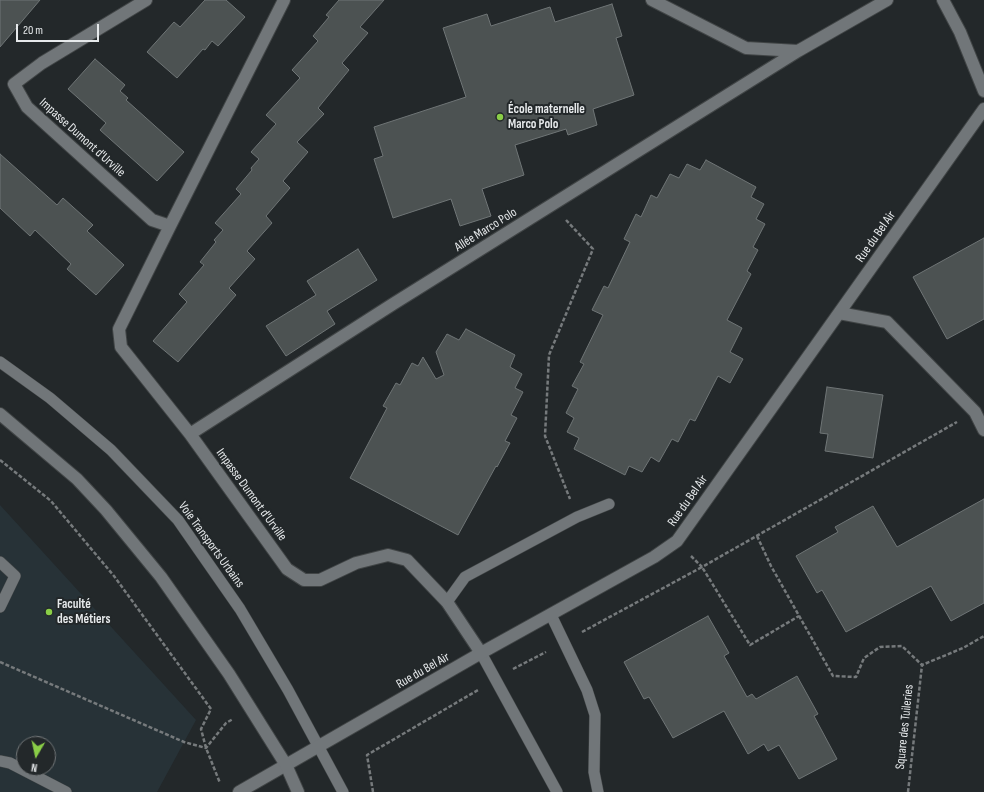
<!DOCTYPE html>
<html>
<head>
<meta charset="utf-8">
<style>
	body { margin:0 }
	#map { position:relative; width:984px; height:792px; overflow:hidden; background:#23282a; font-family:"Sofia Sans Condensed",sans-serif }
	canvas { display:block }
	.north { position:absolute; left:16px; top:736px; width:40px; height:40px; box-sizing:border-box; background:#23282a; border:1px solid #717577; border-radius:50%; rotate:189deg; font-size:11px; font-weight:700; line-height:16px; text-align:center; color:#e6e9eb }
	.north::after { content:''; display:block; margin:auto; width:14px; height:18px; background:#8ace47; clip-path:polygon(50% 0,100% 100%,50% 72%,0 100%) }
	.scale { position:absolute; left:16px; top:24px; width:83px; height:18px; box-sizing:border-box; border:2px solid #e6e9eb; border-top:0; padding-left:5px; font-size:12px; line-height:14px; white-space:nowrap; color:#e6e9eb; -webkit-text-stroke:3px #23282a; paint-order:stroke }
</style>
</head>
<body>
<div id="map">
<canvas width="984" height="792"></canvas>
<div class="north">N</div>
<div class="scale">20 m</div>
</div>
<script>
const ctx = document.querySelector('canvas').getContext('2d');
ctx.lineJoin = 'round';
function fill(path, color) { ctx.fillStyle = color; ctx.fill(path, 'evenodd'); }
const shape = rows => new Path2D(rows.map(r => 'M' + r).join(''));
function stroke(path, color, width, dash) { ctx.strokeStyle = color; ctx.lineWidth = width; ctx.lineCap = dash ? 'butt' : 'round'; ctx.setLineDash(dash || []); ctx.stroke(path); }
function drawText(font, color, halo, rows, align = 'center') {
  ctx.font = font + ' "Sofia Sans Condensed",sans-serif'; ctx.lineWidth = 4; ctx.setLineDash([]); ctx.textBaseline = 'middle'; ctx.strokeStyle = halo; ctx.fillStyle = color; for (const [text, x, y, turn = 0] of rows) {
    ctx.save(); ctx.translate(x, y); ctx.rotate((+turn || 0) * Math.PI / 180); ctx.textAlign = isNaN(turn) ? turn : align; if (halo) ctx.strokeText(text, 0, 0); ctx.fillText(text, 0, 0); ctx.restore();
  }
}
fill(shape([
	[0,505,196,720,157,792,0,792],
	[24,744,48,744,48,768,24,768]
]), '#273237');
const building = shape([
	[0,0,40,0,0,47,0,0],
	[205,0,226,0,245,17,218,46,212,41,205,50,203,49,177,78,147,52,174,22,180,27,205,0],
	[339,0,384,0,360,27,368,33,342,63,349,70,318,108,324,114,297,142,308,152,283,181,290,188,266,216,272,223,247,251,255,259,229,288,236,295,178,362,153,341,187,302,179,294,204,265,200,262,216,242,214,240,223,230,215,223,241,194,236,189,252,170,251,168,259,159,251,152,276,124,266,115,300,78,292,70,318,41,313,36,329,17,326,15,339,0],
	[612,4,622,36,616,38,634,95,593,109,597,125,568,135,566,129,515,145,524,175,482,189,491,216,460,226,451,199,393,218,374,159,383,156,374,127,466,97,443,28,487,14,491,26,550,7,555,22,612,4],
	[95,59,125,85,120,91,128,98,126,100,184,152,157,181,100,130,106,123,68,89,95,59],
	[0,154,57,205,63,198,93,225,87,231,124,265,96,295,67,269,71,264,35,230,30,236,0,208,0,154],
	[706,160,756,187,751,197,764,204,756,219,765,224,753,247,758,250,747,271,751,274,727,320,742,328,730,352,743,359,730,383,718,376,695,421,690,419,678,442,672,439,659,462,651,457,642,472,629,466,625,475,574,449,579,438,567,432,574,418,566,413,578,389,572,386,584,364,580,362,603,315,592,310,604,286,608,288,630,242,624,239,636,214,641,217,651,195,657,198,670,174,679,178,687,164,700,170,706,160],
	[984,238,984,319,947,339,913,277,984,238],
	[358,249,377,280,327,311,335,324,286,356,266,326,316,295,307,281,358,249],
	[466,329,515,355,510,367,522,374,515,388,523,392,511,415,517,418,505,441,510,443,497,467,496,466,458,535,350,478,387,408,383,406,396,383,400,385,412,363,418,366,423,357,436,379,444,375,436,352,447,334,459,340,466,329],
	[827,387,883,395,873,458,825,451,828,434,820,433,827,387],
	[984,499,984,603,951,621,931,586,846,632,822,590,817,593,796,556,838,532,835,527,873,506,897,547,984,499],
	[708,616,729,653,724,656,747,697,752,694,756,699,797,676,818,714,814,716,837,759,799,779,779,745,768,751,764,744,748,754,724,711,673,738,649,697,644,699,624,662,708,616]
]);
fill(building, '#4c5252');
stroke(building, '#6f7576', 1);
const lane = shape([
	[0,362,50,398,111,450,178,520,240,609,288,690,343,792],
	[0,562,15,576,0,607],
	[447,602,465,577,577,517,609,504],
	[551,615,587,690,595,715,594,772,598,792],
	[481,653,557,792],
	[0,761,10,763,66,792]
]);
const street = shape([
	[146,0,42,63,14,84,27,107,152,220,170,226],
	[284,0,170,226,119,329,121,347,190,434,287,569,304,580,320,580,356,563,388,555,407,560,447,602,481,653],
	[652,0,746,48,798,51,887,0],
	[943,0,960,32,984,91],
	[839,313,887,322,975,412,984,430],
	[190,434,393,304,798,51],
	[239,792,481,653,654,557,677,541,984,109]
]);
const secondary = shape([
	[0,414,77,479,106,510,161,577,229,674,286,765,298,792]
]);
stroke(lane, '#414546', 12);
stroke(street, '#414546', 14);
stroke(secondary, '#414546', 14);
stroke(shape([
	[566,220,593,249,549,355,545,436,570,499],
	[0,460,51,501,114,576,211,709,201,729,206,748,220,783],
	[757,536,771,566,833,676,856,677,864,658,880,647,902,646,922,665,963,648,984,636],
	[691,556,702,567,957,422],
	[582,632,702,567,750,645,799,616],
	[0,662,184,742,206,748,226,723,233,719],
	[513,669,546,652],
	[373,792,367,755,478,690],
	[908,792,922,665]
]), '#767a7c', 2.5, [4, 2]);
stroke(lane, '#717679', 11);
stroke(street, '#717679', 12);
stroke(secondary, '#717679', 12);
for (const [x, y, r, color] of [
	[500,117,4,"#8ace47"],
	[49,612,4,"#8ace47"]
]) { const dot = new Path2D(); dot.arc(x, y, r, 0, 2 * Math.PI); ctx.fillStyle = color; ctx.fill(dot); stroke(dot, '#23282a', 1.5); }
drawText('bold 13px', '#e6e9eb', '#23282a', [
	["École maternelle",508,110],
	["Marco Polo",508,125],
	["Faculté",57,605],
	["des Métiers",57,620]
], 'left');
drawText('13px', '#e6e9eb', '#23282a', [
	["Impasse Dumont d'Urville",82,138,42],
	["Allée Marco Polo",486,230,-32],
	["Rue du Bel Air",876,237,-55],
	["Impasse Dumont d'Urville",251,495,54],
	["Rue du Bel Air",688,501,-55],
	["Voie Transports Urbains",211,545,54],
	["Rue du Bel Air",423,671,-30],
	["Square des Tuileries",905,727,-84]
]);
</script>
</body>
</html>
